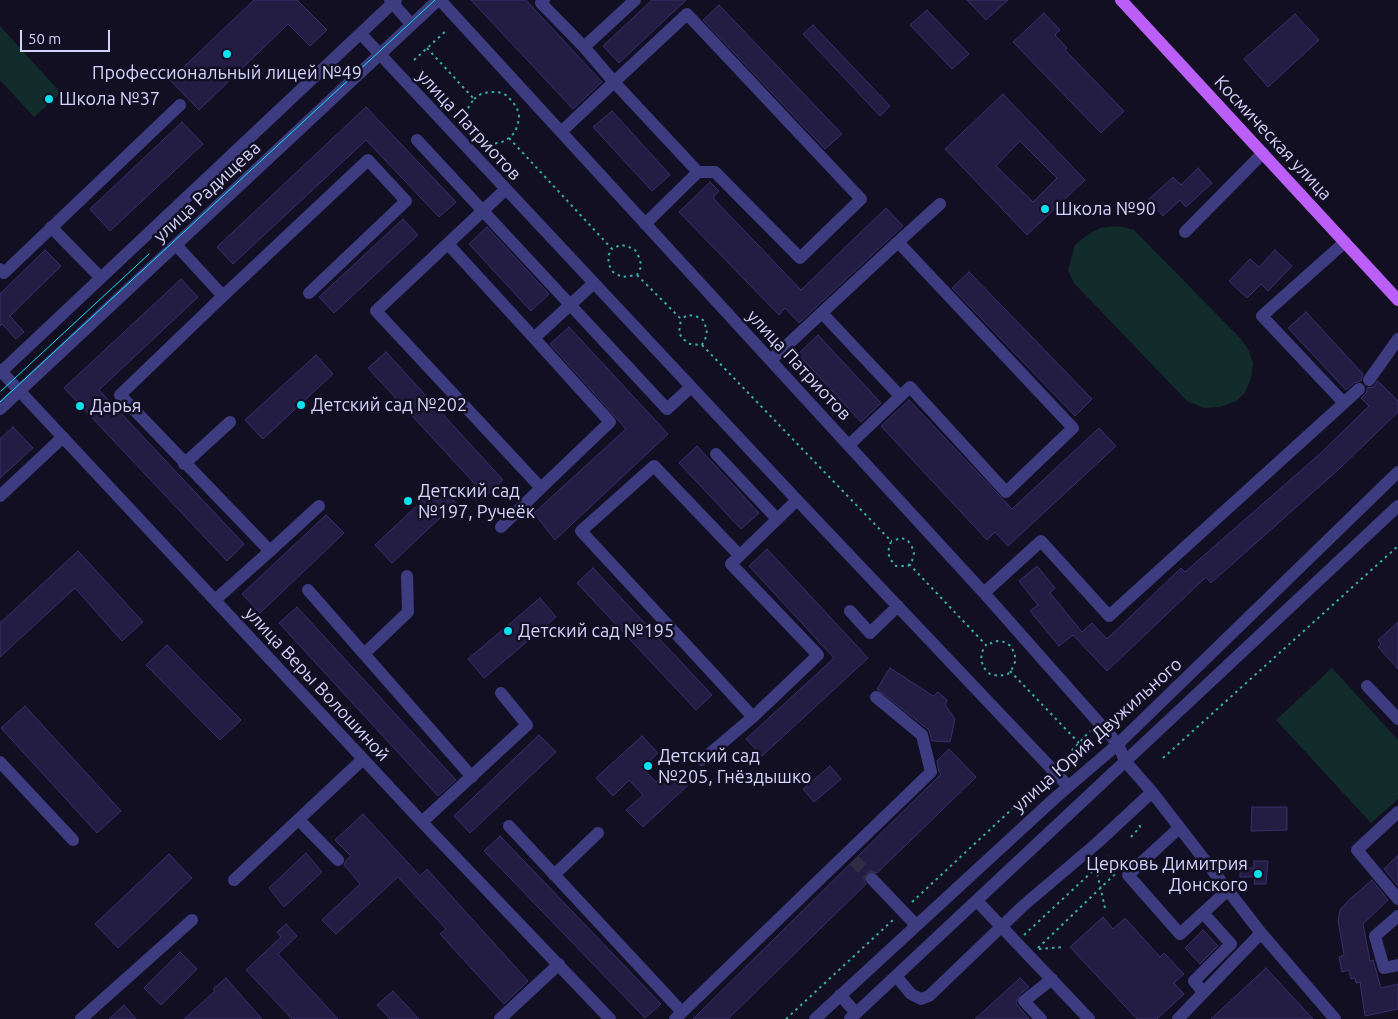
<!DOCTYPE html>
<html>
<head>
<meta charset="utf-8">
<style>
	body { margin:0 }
	#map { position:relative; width:1398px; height:1019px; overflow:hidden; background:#120f23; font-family:Ubuntu,sans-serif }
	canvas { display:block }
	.scale { position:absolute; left:20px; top:30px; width:90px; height:22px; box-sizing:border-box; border:2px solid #d6d3fd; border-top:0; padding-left:6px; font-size:15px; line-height:18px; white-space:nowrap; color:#d6d3fd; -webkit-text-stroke:4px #120f23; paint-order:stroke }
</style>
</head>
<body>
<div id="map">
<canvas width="1398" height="1019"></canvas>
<div class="scale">50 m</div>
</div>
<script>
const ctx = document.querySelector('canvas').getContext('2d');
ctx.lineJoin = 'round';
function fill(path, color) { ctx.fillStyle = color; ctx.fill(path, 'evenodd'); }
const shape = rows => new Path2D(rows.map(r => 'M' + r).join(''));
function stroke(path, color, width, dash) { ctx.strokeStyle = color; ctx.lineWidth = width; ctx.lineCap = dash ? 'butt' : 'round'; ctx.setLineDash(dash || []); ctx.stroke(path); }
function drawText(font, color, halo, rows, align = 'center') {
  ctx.font = font + ' Ubuntu,sans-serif'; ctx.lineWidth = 5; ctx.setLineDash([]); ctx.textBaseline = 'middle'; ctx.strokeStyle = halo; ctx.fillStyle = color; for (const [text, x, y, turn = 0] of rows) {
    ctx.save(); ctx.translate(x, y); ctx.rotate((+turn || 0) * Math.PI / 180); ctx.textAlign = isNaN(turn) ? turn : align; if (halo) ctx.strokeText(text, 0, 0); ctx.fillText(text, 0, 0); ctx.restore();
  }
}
fill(shape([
	[0,26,61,93,34,117,0,80],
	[1118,226,1134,230,1240,338,1248,349,1253,363,1251,378,1245,393,1236,401,1220,407,1204,408,1187,401,1074,283,1068,270,1075,245,1086,236,1100,228],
	[1332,668,1398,740,1398,799,1371,823,1276,720]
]), '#122c2b');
const building = shape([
	[254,0,297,0,327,30,310,46,288,24,199,110,170,80,254,0],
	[471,0,526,0,602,82,573,109,471,0],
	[652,0,686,0,619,63,603,46,652,0],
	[967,0,1008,0,986,20,967,0],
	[719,5,842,134,825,149,703,20,719,5],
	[927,10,969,54,952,69,910,25,927,10],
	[1044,13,1060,30,1055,35,1067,48,1065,50,1124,111,1101,133,1013,42,1044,13],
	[1295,14,1319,40,1268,87,1244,59,1295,14],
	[813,25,890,106,880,116,803,34,813,25],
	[1003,94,1085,180,1027,235,945,149,1003,94],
	[1020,141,1057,178,1033,202,996,166,1020,141],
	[366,107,456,202,439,217,366,140,233,264,217,247,366,107],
	[612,111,670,175,652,191,593,127,612,111],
	[182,122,203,144,110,231,90,209,182,122],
	[1198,168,1212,183,1186,207,1180,200,1163,216,1148,200,1173,177,1181,185,1198,168],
	[710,182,719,191,713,198,801,290,886,208,903,226,799,323,785,308,779,315,679,212,710,182],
	[403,219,418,235,334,313,319,297,403,219],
	[487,227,549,294,531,311,469,244,487,227],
	[45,250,61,266,10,316,24,332,16,339,2,324,0,326,0,294,45,250],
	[1275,250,1292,266,1268,291,1261,284,1247,298,1229,281,1250,259,1259,267,1275,250],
	[969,272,1092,399,1075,416,952,288,969,272],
	[181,279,198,297,99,390,244,544,227,561,64,388,181,279],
	[1306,312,1363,374,1361,381,1354,383,1346,390,1288,328,1306,312],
	[569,327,668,434,555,540,534,513,626,429,550,344,569,327],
	[818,335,881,403,861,422,798,354,818,335],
	[386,352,503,480,486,496,368,368,386,352],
	[316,355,333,374,263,439,245,420,316,355],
	[1378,381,1398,401,1398,412,1339,469,1211,583,1206,577,1107,671,1073,635,1059,646,1030,611,1038,605,1019,581,1037,566,1055,588,1050,593,1082,632,1092,623,1107,639,1181,568,1185,572,1322,452,1369,406,1361,398,1367,392,1367,388,1373,387,1378,381],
	[909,400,1012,509,1099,428,1116,446,1008,546,995,532,987,540,881,426,909,400],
	[13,427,33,448,0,478,0,439,13,427],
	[697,446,759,513,741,529,679,463,697,446],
	[439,485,456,503,392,563,375,545,439,485],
	[326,515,344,533,260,613,242,594,326,515],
	[767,549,868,658,762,756,746,739,834,658,749,566,767,549],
	[78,551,143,622,122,641,75,588,0,657,0,623,78,551],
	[593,568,712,695,696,710,577,583,593,568],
	[540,598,556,617,484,678,468,659,540,598],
	[297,607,456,780,438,796,279,623,297,607],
	[1398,622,1398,669,1378,647,1381,644,1378,640,1398,622],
	[167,645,241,720,220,740,146,665,167,645],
	[890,668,933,696,938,692,947,700,945,705,955,719,950,742,932,741,929,730,877,689,890,668],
	[25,706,121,811,97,833,1,728,25,706],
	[539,735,556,752,470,833,454,816,539,735],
	[642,736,658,753,642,768,656,782,671,768,688,785,643,827,626,810,643,795,629,780,613,796,596,778,642,736],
	[949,749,976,777,877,873,871,871,866,874,864,880,866,884,728,1019,693,1019,941,774,939,772,937,761,949,749],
	[830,766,841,779,814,802,803,789,830,766],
	[1252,807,1287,807,1287,830,1251,831,1252,807],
	[363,814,420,876,427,869,528,981,504,1004,440,934,446,929,398,877,336,934,322,920,360,884,344,865,346,860,351,856,335,840,363,814],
	[500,836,661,1004,645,1018,484,851,500,836],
	[306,853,322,872,284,907,269,888,306,853],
	[169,854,192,878,118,948,95,924,169,854],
	[1398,855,1398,886,1384,869,1398,855],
	[1254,861,1268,861,1266,884,1254,884,1255,877,1240,877,1240,868,1254,868,1254,861],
	[1372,880,1388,900,1363,924,1370,961,1373,960,1381,988,1398,984,1398,1009,1365,1016,1360,982,1356,983,1355,978,1351,979,1349,970,1342,972,1339,957,1344,955,1338,920,1340,910,1349,900,1372,880],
	[1103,917,1113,929,1125,918,1160,957,1164,953,1184,974,1174,983,1184,994,1157,1019,1137,1019,1070,947,1103,917],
	[286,924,297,936,278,954,338,1019,292,1019,246,970,281,937,277,932,286,924],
	[1203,930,1218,946,1200,964,1185,948,1203,930],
	[180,952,197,969,161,1005,144,988,180,952],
	[1266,968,1313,1019,1211,1019,1266,968],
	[226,978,262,1019,184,1019,215,991,213,989,226,978],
	[1020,978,1029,987,1019,995,1016,1003,1029,1019,975,1019,1020,978],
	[393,991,419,1019,390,1019,377,1005,393,991],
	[124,1005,136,1019,109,1019,124,1005]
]);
fill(building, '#231c43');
stroke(building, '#3a2f6e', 1);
stroke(shape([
	[854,860,872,879]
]), '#2f2c44', 12, [12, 6]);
stroke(shape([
	[427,48,474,99,469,106,466,115,467,124,470,132],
	[414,60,447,30],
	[474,99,481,94,489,92,498,92,506,95,512,101,517,108,519,116,518,124,515,132,509,138,502,142,493,144,484,143,477,139],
	[509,138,612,249,608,256,609,265,613,272,622,277,637,275,641,267,640,259,635,250,627,246,620,245,612,249],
	[637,275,681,319,679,333,683,339,690,344,702,345,706,337,707,330,703,320,696,316,688,315,681,319],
	[702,345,891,541,888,552,890,559,896,566,908,566,912,561,914,553,912,547,908,541,902,538,891,541],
	[909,564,986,645,982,652,981,660,984,668,990,674,999,676,1008,674,1012,669,1015,662,1015,655,1011,646,1004,642,997,641,986,645],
	[1010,671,1079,743],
	[1163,758,1398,546],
	[1063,760,1090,731],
	[1131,837,1140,827,1139,822],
	[912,902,1040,783],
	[1105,908,1096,868,1109,856],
	[1024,935,1096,868],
	[1038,948,1116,873],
	[1039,949,1065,947],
	[786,1019,894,919]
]), '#34b0a5', 2, [2.5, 4]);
stroke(shape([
	[390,0,411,24],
	[440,0,984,593,1099,723,1118,744,1125,761,1152,792,1261,933,1335,1019],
	[544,0,541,3,584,47,614,82,698,172,715,172,800,258,861,199,687,14,614,82,561,132],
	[361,34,797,500,1068,786],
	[584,47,635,0],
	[417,140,667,409,691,387],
	[506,189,376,311,541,488,610,422,534,338,594,283],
	[645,224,698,172],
	[51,227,101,278],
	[1185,232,1263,153],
	[898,242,940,204],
	[448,244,534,338],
	[176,245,223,296],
	[0,269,4,273,180,105],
	[822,313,900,396],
	[771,360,898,242,1073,428,1006,492,910,387,849,445],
	[0,370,422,822,610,1019],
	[0,373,396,0],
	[1369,380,1398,339],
	[1344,403,1359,389],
	[0,409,438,0],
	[716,454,777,519],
	[184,464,230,422],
	[0,496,63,437],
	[501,527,541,488],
	[270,551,319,506],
	[739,555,654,466,581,531,753,717,818,655,731,564,797,500],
	[308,590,472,777],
	[984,593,1041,541,1109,616,1344,403,1262,316,1345,242],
	[215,600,270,551,120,395,223,296,368,160,406,201,309,293],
	[850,611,870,633,898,606],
	[364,654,408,612,407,576],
	[1367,686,1398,719],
	[702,760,753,717],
	[0,762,73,840],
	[1398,812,1357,850,1398,899],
	[299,820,338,860],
	[422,822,527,725,501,693],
	[509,826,682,1012],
	[1179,828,1128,875,1180,934,1228,890],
	[554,875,598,833],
	[872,879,916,925],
	[234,880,363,759],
	[977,901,1089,1019],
	[1203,913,1231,944,1194,981,1203,992],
	[1398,916,1375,936,1384,968,1398,965],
	[896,976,911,994,921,999,929,996,1024,905,1096,844,1152,792],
	[840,995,856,1013],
	[81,1019,192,920],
	[500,1019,559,964],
	[675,1019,931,772,922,735,876,697],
	[815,1019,1055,798,1118,744,1398,472],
	[850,1019,1398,506],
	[1041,1019,1024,1001,1052,979],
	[1178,1019,1261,933]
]), '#3d3c80', 12);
stroke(shape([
	[1121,0,1398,300]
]), '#bb5ff8', 12);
stroke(shape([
	[1,391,149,254],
	[0,402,435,0]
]), '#0be0f1', 1);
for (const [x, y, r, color] of [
	[227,54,5,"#0be0f1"],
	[49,99,5,"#0be0f1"],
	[1045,209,5,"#0be0f1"],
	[301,405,5,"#0be0f1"],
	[80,406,5,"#0be0f1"],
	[408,501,5,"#0be0f1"],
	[508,631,5,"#0be0f1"],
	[648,766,5,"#0be0f1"],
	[1258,874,5,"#0be0f1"]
]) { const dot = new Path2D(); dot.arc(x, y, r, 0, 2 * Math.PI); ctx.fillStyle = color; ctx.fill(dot); stroke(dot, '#120f23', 2); }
drawText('18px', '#d6d3fd', '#120f23', [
	["Профессиональный лицей №49",227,73,"center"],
	["Школа №37",59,99],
	["Школа №90",1055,209],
	["Детский сад №202",311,405],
	["Дарья",90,406],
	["Детский сад",418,491],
	["№197, Ручеёк",418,512],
	["Детский сад №195",518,631],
	["Детский сад",658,756],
	["№205, Гнёздышко",658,777],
	["Церковь Димитрия",1248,864,"right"],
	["Донского",1248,885,"right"]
], 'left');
drawText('18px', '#d6d3fd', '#120f23', [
	["улица Патриотов",469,125,47],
	["Космическая улица",1273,138,47],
	["улица Радищева",207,192,-43],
	["улица Патриотов",799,365,47],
	["улица Веры Волошиной",317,684,47],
	["улица Юрия Двужильного",1097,735,-42]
]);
</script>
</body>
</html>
